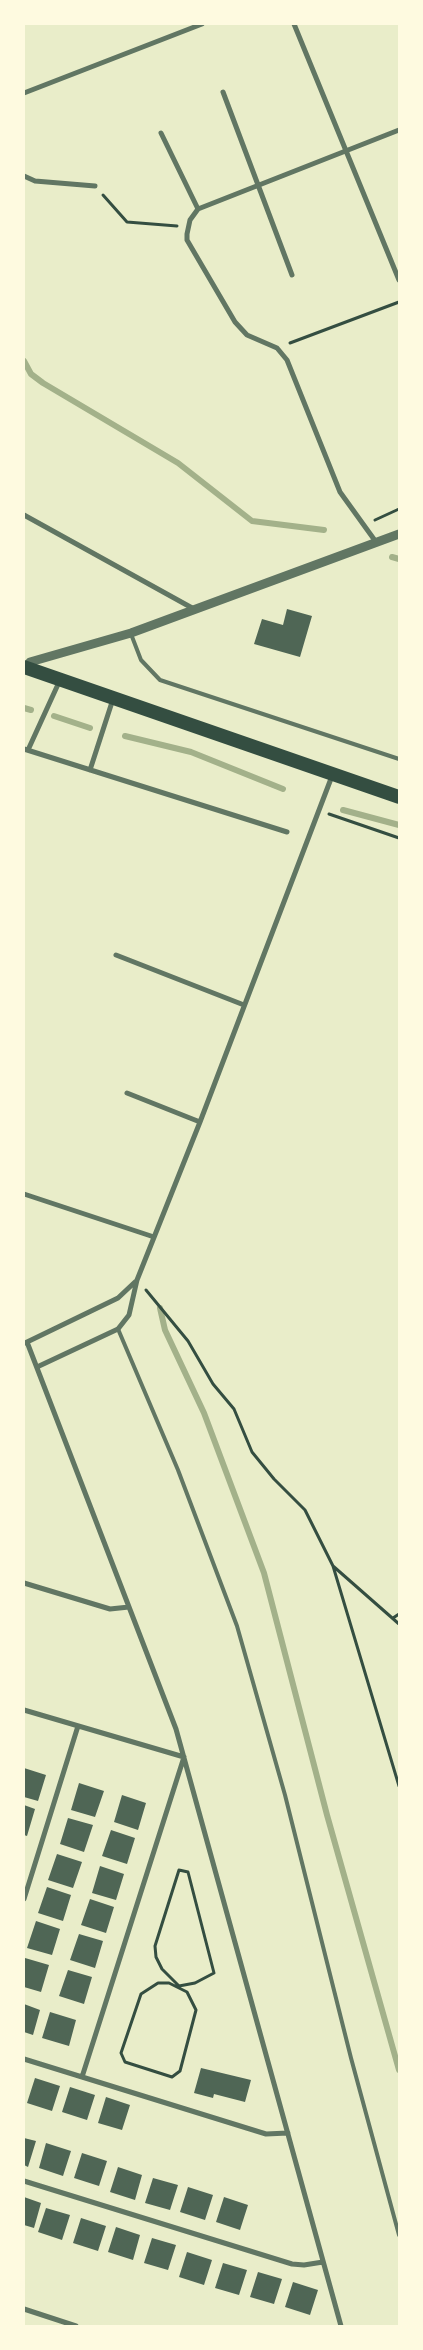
<!DOCTYPE html>
<html>
<head>
<meta charset="utf-8">
<style>
	body { margin:0 }
	#map { position:relative; width:423px; height:2350px; overflow:hidden; background:#e9edc9; font-family:"Source Serif 4",serif }
	canvas { display:block }
	.frame { position:absolute; inset:0; border:25px solid #fefae0; pointer-events:none }
</style>
</head>
<body>
<div id="map">
<canvas width="423" height="2350"></canvas>
<div class="frame"></div>
</div>
<script>
const ctx = document.querySelector('canvas').getContext('2d');
ctx.lineJoin = 'round';
const shape = rows => new Path2D(rows.map(r => 'M' + r).join(''));
function stroke(path, color, width, dash) { ctx.strokeStyle = color; ctx.lineWidth = width; ctx.lineCap = dash ? 'butt' : 'round'; ctx.setLineDash(dash || []); ctx.stroke(path); }
function fill(path, color) { ctx.fillStyle = color; ctx.fill(path, 'evenodd'); }
stroke(shape([
	[24,361,31,374,43,383,178,463,252,521,324,530],
	[392,557,399,559],
	[24,708,31,710],
	[54,716,90,728],
	[125,736,191,752,283,789],
	[343,810,399,825],
	[160,1308,165,1330,204,1413,264,1573,327,1815,399,2070]
]), '#a3b18a', 6);
fill(shape([
	[287,609,312,616,300,657,254,644,262,619,283,625],
	[24,1768,46,1775,38,1801,24,1797],
	[79,1783,104,1791,95,1817,71,1810],
	[122,1795,146,1803,138,1830,114,1822],
	[24,1805,35,1809,27,1836,24,1835],
	[68,1818,93,1825,84,1852,60,1844],
	[111,1830,135,1838,127,1864,102,1856],
	[57,1854,82,1862,73,1888,48,1880],
	[100,1866,124,1874,116,1900,92,1893],
	[47,1887,71,1895,63,1921,38,1913],
	[90,1899,114,1907,106,1933,81,1925],
	[36,1921,60,1929,52,1955,27,1948],
	[79,1934,103,1941,95,1968,70,1960],
	[25,1958,49,1965,41,1992,24,1987],
	[68,1970,92,1977,84,2004,59,1996],
	[24,2004,40,2010,33,2035,24,2032],
	[50,2012,76,2020,69,2046,42,2038],
	[201,2068,251,2080,245,2102,214,2094,213,2098,194,2093],
	[35,2078,60,2086,52,2111,27,2103],
	[70,2087,95,2095,87,2120,62,2112],
	[106,2097,130,2105,122,2130,98,2123],
	[24,2138,36,2141,28,2167,24,2165],
	[46,2143,71,2151,63,2176,39,2168],
	[82,2153,107,2161,99,2186,74,2178],
	[118,2167,142,2175,135,2200,110,2192],
	[153,2178,178,2185,170,2210,145,2203],
	[188,2187,213,2195,205,2220,180,2212],
	[24,2197,41,2203,34,2228,24,2225],
	[224,2197,248,2205,240,2230,216,2222],
	[46,2208,70,2215,62,2240,38,2232],
	[81,2218,106,2226,98,2251,73,2243],
	[116,2227,140,2235,133,2260,108,2252],
	[152,2238,176,2245,168,2270,144,2263],
	[187,2252,212,2260,204,2285,179,2277],
	[223,2263,247,2270,239,2295,215,2288],
	[258,2272,282,2279,274,2304,250,2297],
	[293,2282,318,2290,310,2315,285,2307]
]), '#4f6655');
stroke(shape([
	[103,195,127,222,177,226],
	[290,343,399,302],
	[375,520,399,509],
	[329,814,399,838],
	[146,1290,188,1341,213,1384,234,1409,252,1452,274,1479,305,1510,333,1566,399,1624],
	[333,1566,399,1786],
	[393,1618,399,1614],
	[179,1870,188,1872,214,1973,195,1983,179,1986,162,1969,156,1957,155,1946,179,1870],
	[158,1983,169,1983,187,1992,196,2010,180,2071,172,2077,125,2062,121,2053,141,1994,158,1983]
]), '#344e41', 3);
stroke(shape([
	[131,634,141,660,160,680,399,759],
	[118,1329,178,1470,237,1626,285,1795,351,2058,399,2235]
]), '#617663', 4);
stroke(shape([
	[294,24,399,280],
	[223,92,292,275],
	[24,93,202,24],
	[161,133,198,209],
	[24,176,35,181,95,186],
	[24,515,194,609],
	[376,542,340,492,287,360,277,348,247,335,235,322,187,240,187,234,190,220,198,209,399,130],
	[24,749,287,832],
	[28,750,60,680],
	[90,770,113,699],
	[116,955,244,1005],
	[127,1093,200,1122],
	[24,1194,154,1237],
	[27,1342,176,1729,341,2326],
	[25,1343,118,1298,135,1282],
	[37,1367,118,1329,129,1315,137,1280,200,1122,332,776],
	[24,1583,110,1609,129,1607],
	[24,1710,184,1757,82,2077],
	[24,1899,78,1726],
	[24,2059,266,2134,288,2133],
	[24,2181,292,2264,304,2265,323,2262],
	[24,2309,76,2326]
]), '#617663', 5);
stroke(shape([
	[27,668,30,662,131,633,399,534]
]), '#617663', 9);
stroke(shape([
	[24,667,399,797]
]), '#344e41', 14);
</script>
</body>
</html>
